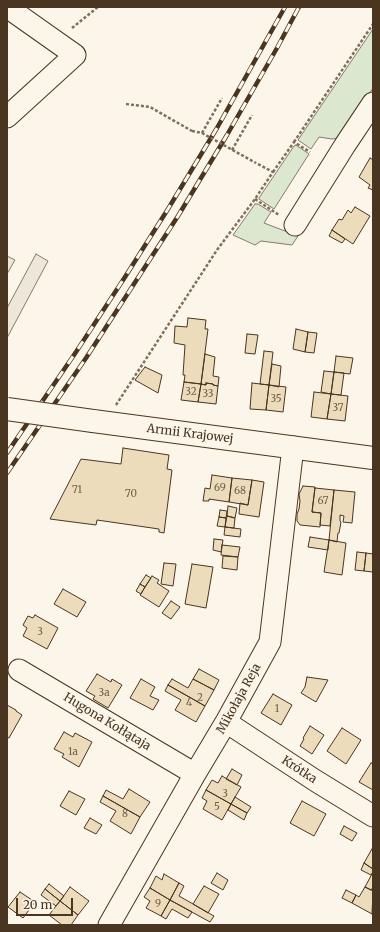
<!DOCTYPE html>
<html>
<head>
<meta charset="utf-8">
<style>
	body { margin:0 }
	#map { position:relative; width:380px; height:932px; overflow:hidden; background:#fbf6e9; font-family:Merriweather,serif }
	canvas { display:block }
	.frame { position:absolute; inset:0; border:8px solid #4a3520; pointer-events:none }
	.scale { position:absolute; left:16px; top:898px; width:57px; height:18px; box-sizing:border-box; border:2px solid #4a3520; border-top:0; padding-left:5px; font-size:12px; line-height:14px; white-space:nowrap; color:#4a3520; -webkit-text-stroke:3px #fbf6e9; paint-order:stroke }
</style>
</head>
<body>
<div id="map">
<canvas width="380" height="932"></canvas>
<div class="frame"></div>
<div class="scale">20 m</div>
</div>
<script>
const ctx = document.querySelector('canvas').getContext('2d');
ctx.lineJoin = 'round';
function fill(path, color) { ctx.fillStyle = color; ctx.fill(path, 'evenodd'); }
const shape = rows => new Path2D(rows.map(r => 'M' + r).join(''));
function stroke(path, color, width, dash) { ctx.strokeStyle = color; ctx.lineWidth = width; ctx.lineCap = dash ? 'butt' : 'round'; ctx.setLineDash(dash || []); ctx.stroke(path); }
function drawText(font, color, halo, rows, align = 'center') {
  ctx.font = font + ' Merriweather,serif'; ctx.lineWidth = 3; ctx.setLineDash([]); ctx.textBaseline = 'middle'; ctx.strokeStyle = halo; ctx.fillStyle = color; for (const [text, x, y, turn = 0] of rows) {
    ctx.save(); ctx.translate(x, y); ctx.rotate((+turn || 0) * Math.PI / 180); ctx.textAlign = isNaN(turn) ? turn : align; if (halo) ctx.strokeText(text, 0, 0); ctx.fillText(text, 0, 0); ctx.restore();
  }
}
const green = shape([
	[373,29,373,88,341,138,332,139,319,137,311,149,298,140,373,29],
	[296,145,309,154,274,209,259,199,259,198,294,146,296,145],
	[255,204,258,204,271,212,264,223,298,236,292,245,261,241,255,245,233,235,255,204]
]);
fill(green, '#dce7d0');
stroke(green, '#887966', 1);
const parking = shape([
	[36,254,48,261,7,338,7,308,36,254],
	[7,256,15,260,7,274,7,256]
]);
fill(parking, '#ede7d9');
stroke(parking, '#887966', 1);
const building = shape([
	[370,158,373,160,373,190,368,188,370,185,359,177,370,158],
	[355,207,370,216,353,244,332,230,339,219,342,220,348,210,351,213,355,207],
	[332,230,345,239,342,243,329,236,332,230],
	[188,318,206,320,205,329,208,329,201,384,184,382,185,375,183,375,185,345,174,343,175,326,187,327,188,318],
	[296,329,308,332,305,352,293,349,296,329],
	[308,332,317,333,314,353,305,352,308,332],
	[247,334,258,335,255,354,245,353,247,334],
	[264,351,273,352,269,385,260,384,264,351],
	[205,354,215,357,213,376,219,377,218,386,213,385,213,384,206,383,206,385,201,384,205,354],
	[336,356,353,358,350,374,334,372,336,356],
	[272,364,281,366,279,387,269,385,272,364],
	[145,367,162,375,158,393,135,380,145,367],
	[324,371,334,372,331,394,321,392,324,371],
	[334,372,344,373,341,395,331,394,334,372],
	[184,382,201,384,198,402,181,400,184,382],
	[206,383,213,384,213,385,218,386,216,404,198,402,201,384,206,385,206,383],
	[252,383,269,385,266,410,250,409,252,383],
	[269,385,286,387,283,412,266,410,269,385],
	[314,392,331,394,327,419,311,417,314,392],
	[331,394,348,396,345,421,327,419,331,394],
	[123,448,169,455,167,469,172,470,164,533,159,532,159,529,97,520,96,525,50,519,81,459,121,464,123,448],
	[212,475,232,478,229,502,209,499,209,501,203,501,205,488,210,489,212,475],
	[232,478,252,480,248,505,229,502,232,478],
	[252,480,264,482,259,517,239,514,240,503,248,505,252,480],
	[303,486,315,487,312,512,321,513,320,527,300,525,297,521,297,514,299,509,300,501,299,494,303,486],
	[315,488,334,490,330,526,320,525,321,513,312,512,315,488],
	[334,490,355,492,352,523,343,522,344,516,340,515,340,521,341,522,339,533,338,533,337,542,329,540,334,490],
	[228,506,237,508,235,518,227,516,228,506],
	[220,510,227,511,226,518,219,517,220,510],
	[227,516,235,518,234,528,225,527,227,516],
	[219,517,226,518,225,527,217,526,219,517],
	[225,527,241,529,240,537,224,535,225,527],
	[310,537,329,540,328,550,308,547,310,537],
	[214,539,223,540,221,552,213,550,214,539],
	[329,540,346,543,342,575,324,572,329,540],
	[222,545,240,547,238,557,221,555,222,545],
	[357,552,366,553,364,571,355,570,357,552],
	[366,553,373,554,373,572,364,571,366,553],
	[223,556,238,557,237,570,222,568,223,556],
	[164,563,176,564,173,586,161,584,164,563],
	[192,564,213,567,206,608,185,604,192,564],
	[146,575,151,578,145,587,140,584,146,575],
	[152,576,159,580,157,583,169,591,159,607,140,595,152,576],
	[140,584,145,587,141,594,136,591,140,584],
	[63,589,86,602,77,617,54,604,63,589],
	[171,601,180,607,171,619,162,613,171,601],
	[35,615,58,628,47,649,23,636,27,628,23,625,28,616,33,618,35,615],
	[199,669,219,680,214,690,193,679,199,669],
	[97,674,111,682,112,679,122,685,108,708,93,699,95,696,86,691,97,674],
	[307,677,328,680,316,702,301,693,305,687,307,677],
	[141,679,155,687,150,696,159,700,153,710,130,698,141,679],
	[172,679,188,688,193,679,214,690,205,706,168,685,172,679],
	[168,685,205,706,196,722,175,710,181,700,165,691,168,685],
	[273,694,292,705,281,725,261,713,273,694],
	[7,705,16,710,16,711,22,715,9,738,7,737,7,705],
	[310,726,324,735,312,754,300,746,304,739,303,738,310,726],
	[342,728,361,740,346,764,327,751,342,728],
	[64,732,73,737,75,733,92,742,79,767,62,757,64,754,54,749,64,732],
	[371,763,373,764,373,790,359,782,371,763],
	[232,769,242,775,237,785,226,779,232,769],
	[222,776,241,787,231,804,206,790,212,780,218,783,222,776],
	[129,789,150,802,140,817,103,796,106,790,123,799,129,789],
	[206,790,231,804,222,820,203,809,207,801,202,798,206,790],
	[69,791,85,799,76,815,60,806,69,791],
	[103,796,140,817,131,834,110,821,116,811,100,802,103,796],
	[235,797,251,807,247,813,231,804,235,797],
	[302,801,326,814,314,836,290,823,302,801],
	[231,804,247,813,244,820,228,810,231,804],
	[90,818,102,825,96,834,84,828,90,818],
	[344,826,357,833,352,841,340,834,344,826],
	[373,847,373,869,364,863,373,847],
	[364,863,373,869,373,872,371,875,361,870,364,863],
	[373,872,373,887,371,890,365,887,373,872],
	[217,873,228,880,223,890,211,883,217,873],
	[164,874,179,883,170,900,150,888,156,876,162,880,164,874],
	[179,883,184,886,179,896,214,916,210,922,170,900,179,883],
	[49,884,64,896,60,901,45,889,49,884],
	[204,886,219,894,208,913,193,904,204,886],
	[70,887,89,901,78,915,60,901,70,887],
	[365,887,373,891,372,914,352,903,356,895,359,897,365,887],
	[150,888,170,900,161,916,146,908,150,901,144,897,150,888],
	[45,889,60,901,56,906,41,895,45,889],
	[346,890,356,895,352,903,342,898,346,890],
	[20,892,35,902,23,918,8,907,20,892],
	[170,900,192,912,188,918,172,909,166,919,161,916,170,900],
	[60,901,78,915,71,925,62,925,49,915,60,901]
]);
fill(building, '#ecdcbc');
stroke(building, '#4a3520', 1);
const minor = shape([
	[7,7,75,55,7,117],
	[295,225,345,145,373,103],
	[19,670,195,774],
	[226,722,316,781,373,816],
	[109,925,195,774,226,722,270,642,293,447]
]);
const major = shape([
	[93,421,373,458]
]);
stroke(minor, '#4a3520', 23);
stroke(major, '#4a3520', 24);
stroke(shape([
	[72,28,98,7],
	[126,104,150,107,192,131],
	[202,133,222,98],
	[294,142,373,24],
	[232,150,252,115],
	[273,172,294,142,310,152],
	[255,199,279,215],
	[116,405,217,250,255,199,273,172,256,163]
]), '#7f6f5c', 2.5, [3, 2]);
stroke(minor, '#fbf6e9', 21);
stroke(major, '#fbf6e9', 22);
const rail = shape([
	[7,453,76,352,125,277,168,209,217,128,285,7],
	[7,473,86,358,178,216,227,135,277,48,299,7]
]);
stroke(rail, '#4a3520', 4.5);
stroke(rail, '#fbf6e9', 3, [9]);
const majorBridge = shape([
	[7,409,93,421]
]);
stroke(majorBridge, '#4a3520', 24, []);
stroke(shape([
	[192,131,202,133,256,163]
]), '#7f6f5c', 2.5, [3, 2]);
stroke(majorBridge, '#fbf6e9', 22);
drawText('10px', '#725f47', null, [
	["32",191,392],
	["33",208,394],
	["35",276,399],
	["37",338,408],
	["69",220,488],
	["71",77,490],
	["68",240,491],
	["70",131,494],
	["67",323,501],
	["3",40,632],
	["3a",104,693],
	["2",200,698],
	["4",189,703],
	["1",277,709],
	["1a",73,752],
	["3",225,794],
	["5",217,807],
	["8",125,814],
	["9",158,904]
]);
drawText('12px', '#4a3520', '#fbf6e9', [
	["Armii Krajowej",190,434,7],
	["Mikołaja Reja",239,699,-61],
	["Hugona Kołłątaja",107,722,31],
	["Krótka",299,770,33]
]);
</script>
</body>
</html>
